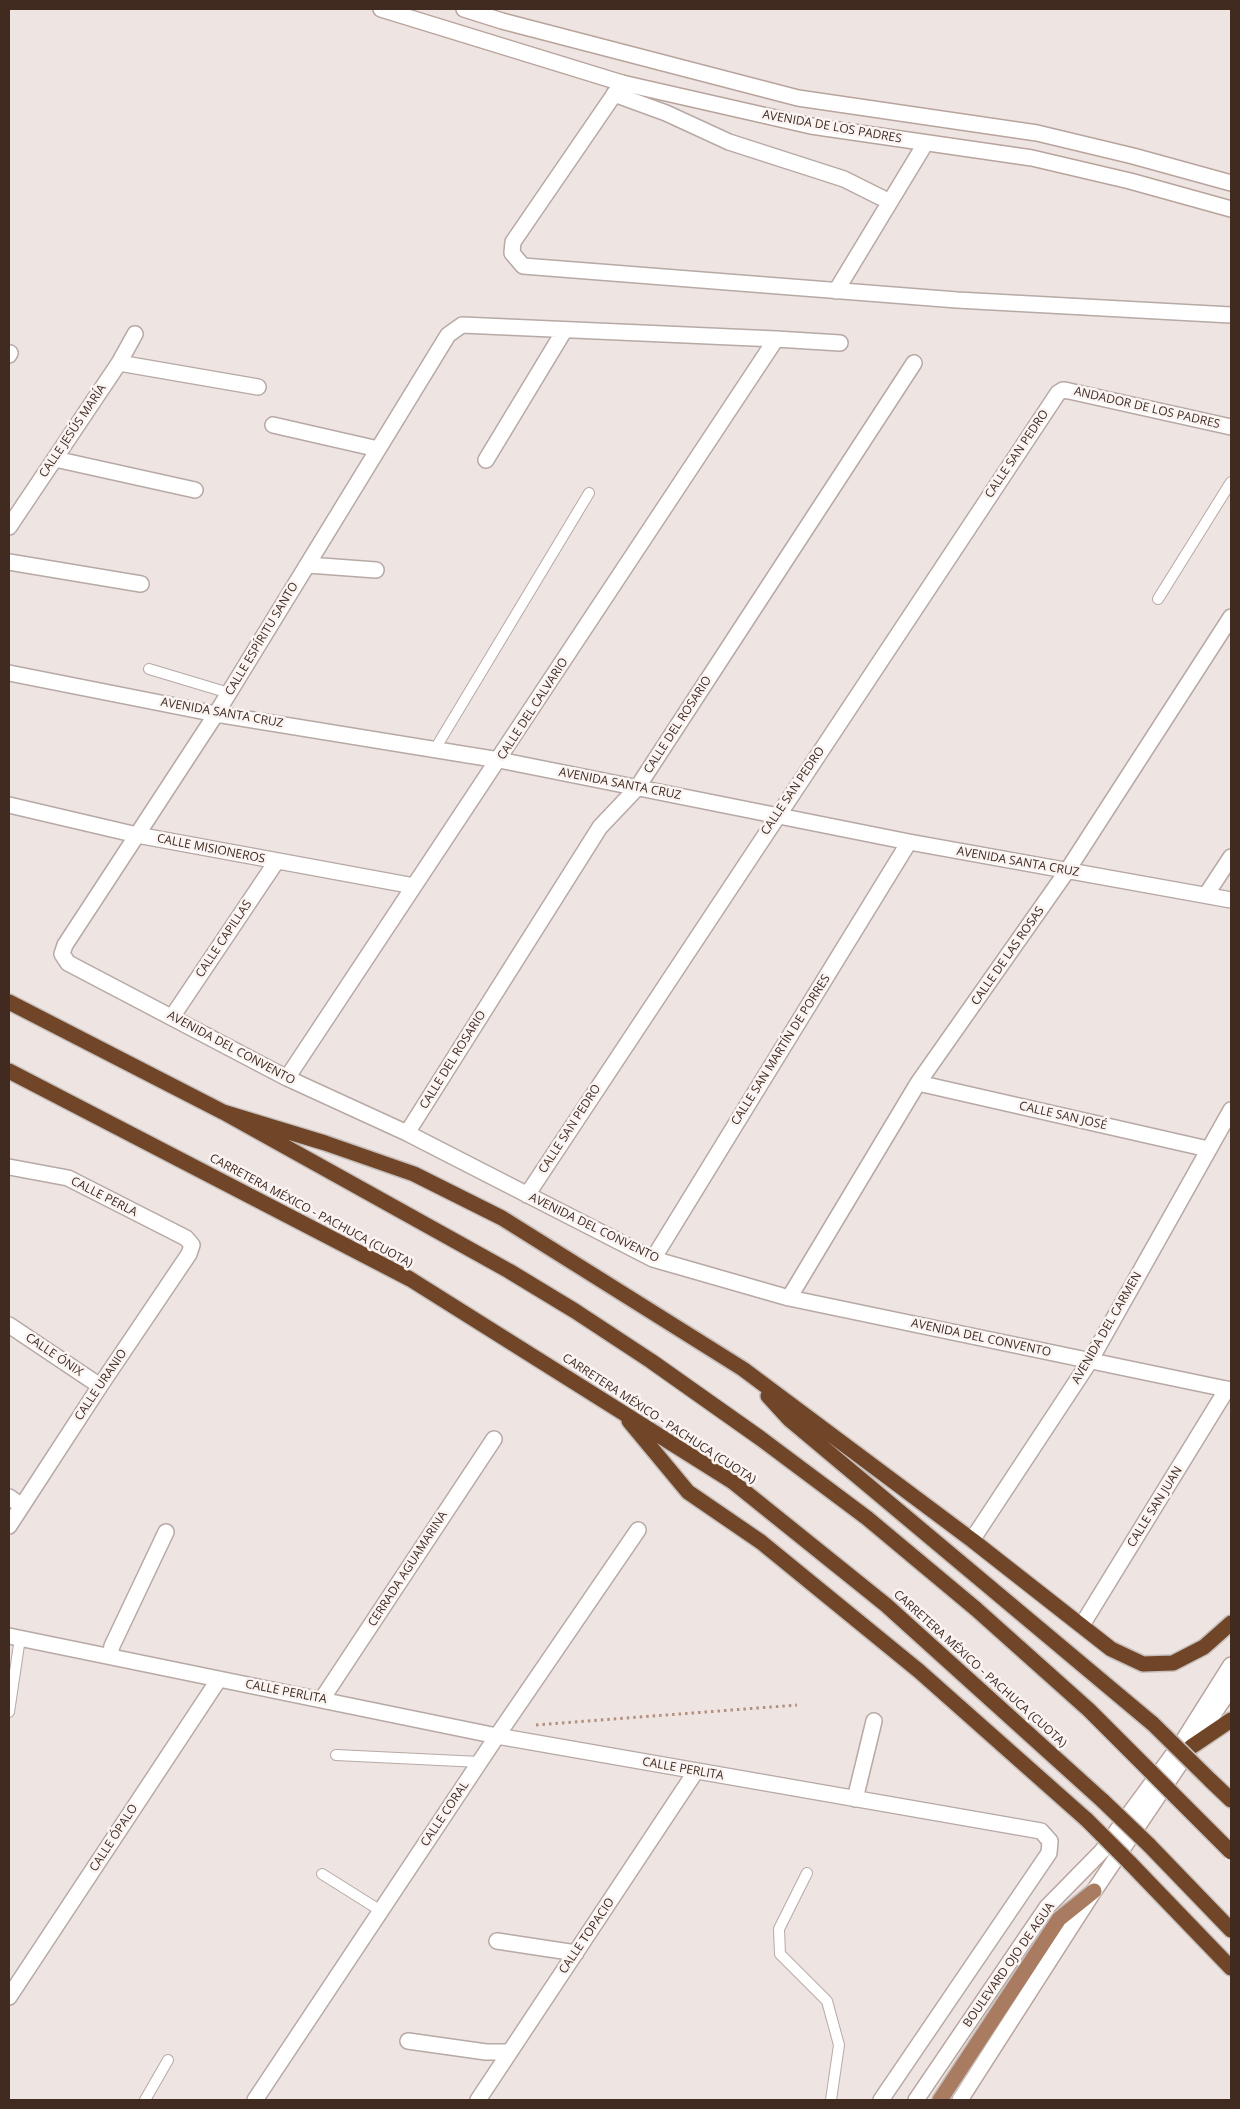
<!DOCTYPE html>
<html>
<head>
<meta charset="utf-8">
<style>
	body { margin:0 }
	#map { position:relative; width:1240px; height:2109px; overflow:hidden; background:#eee4e2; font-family:"Open Sans",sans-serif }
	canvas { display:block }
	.frame { position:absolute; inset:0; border:10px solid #412b20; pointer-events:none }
</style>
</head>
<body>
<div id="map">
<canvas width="1240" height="2109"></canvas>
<div class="frame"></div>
</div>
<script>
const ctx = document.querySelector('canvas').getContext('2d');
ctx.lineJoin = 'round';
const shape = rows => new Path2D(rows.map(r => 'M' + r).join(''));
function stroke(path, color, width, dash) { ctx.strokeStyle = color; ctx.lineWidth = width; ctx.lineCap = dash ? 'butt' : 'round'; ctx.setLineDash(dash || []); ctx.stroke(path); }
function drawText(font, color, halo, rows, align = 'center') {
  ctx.font = font + ' "Open Sans",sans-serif'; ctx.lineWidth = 5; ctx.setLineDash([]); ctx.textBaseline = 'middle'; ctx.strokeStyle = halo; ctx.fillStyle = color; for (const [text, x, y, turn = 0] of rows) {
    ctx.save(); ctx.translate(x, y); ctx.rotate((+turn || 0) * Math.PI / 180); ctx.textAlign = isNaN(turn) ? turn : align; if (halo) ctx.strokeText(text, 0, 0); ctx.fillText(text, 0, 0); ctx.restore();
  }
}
const lane = shape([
	[1158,599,1231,482],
	[149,669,229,693],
	[435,749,589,493],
	[9,1712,20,1638],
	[336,1755,480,1762],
	[807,1873,779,1929,780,1954,827,2001,839,2045,831,2100],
	[322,1874,381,1911],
	[145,2100,168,2060]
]);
const street = shape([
	[622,83,513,242,512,253,523,266,957,300,1231,315],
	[614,94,666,113,729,142,844,179,890,202],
	[836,291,925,144],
	[840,343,776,339,462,325,448,335,216,714,137,835,65,945,62,954,68,963,287,1078,407,1133,653,1259,789,1298,1231,1390],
	[9,355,10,353],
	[119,363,258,387],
	[273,425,378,449],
	[55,459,195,490],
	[486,460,564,331],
	[9,527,119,363,135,334],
	[9,562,141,584],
	[308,565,376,570],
	[9,673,216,714,499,760,909,842,1231,900],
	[9,805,137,835,414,886],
	[1206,895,1231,857],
	[172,1017,276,862],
	[287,1078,776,339],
	[918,1083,1208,1149],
	[407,1133,600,827,637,788,914,363],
	[9,1167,68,1178,186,1238,192,1245,189,1254,100,1386,9,1526],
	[527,1195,1058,393,1063,390,1069,391,1231,427],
	[653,1259,909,842],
	[789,1298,918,1083,1067,871,1231,617],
	[9,1325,100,1386],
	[9,1497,22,1506],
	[972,1540,1090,1361,1231,1110],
	[1082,1625,1227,1389],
	[9,1636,497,1736,1041,1831,1050,1841,1049,1853,881,2100],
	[110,1656,112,1646,166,1532],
	[322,1699,494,1439],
	[855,1799,874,1721],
	[497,1941,576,1953],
	[9,1997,219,1679],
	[408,2041,486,2052,510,2052],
	[255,2100,497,1736,638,1530],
	[478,2100,696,1771]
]);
const secondary = shape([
	[381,9,622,83,811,126,1032,158,1130,181,1231,209],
	[464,9,502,21,798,98,1037,133,1133,156,1231,183],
	[916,2100,1047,1907,1102,1851,1183,1741,1231,1665],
	[960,2100,1094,1891,1231,1688]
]);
const primary = shape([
	[940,2100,1059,1919,1094,1891]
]);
const highway = shape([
	[9,1002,223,1112,509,1271,575,1311,651,1361,760,1438,867,1518,976,1609],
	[9,1071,410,1279,733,1482,886,1605,1103,1801],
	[223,1112,325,1143,414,1174,502,1218,743,1369,972,1540,1111,1649,1143,1664,1173,1663,1204,1647,1231,1623],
	[768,1396,789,1419,1153,1724],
	[629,1421,688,1492,761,1542,919,1671,1087,1820],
	[1191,1747,1231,1720],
	[1210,1780,1231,1800],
	[1149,1845,1231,1930],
	[1129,1862,1231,1968]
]);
stroke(lane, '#b7a9a4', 12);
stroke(street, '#b7a9a4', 18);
stroke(secondary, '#b8a49c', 18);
stroke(primary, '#c6bfbc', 18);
stroke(highway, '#c6bfbc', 18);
stroke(shape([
	[536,1725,797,1705]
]), '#b58f7e', 3, [2.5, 4]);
stroke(lane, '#fff', 10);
stroke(street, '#fff', 15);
stroke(secondary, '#fff', 15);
stroke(primary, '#a97b61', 15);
stroke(highway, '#714628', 15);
const highwayBridge = shape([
	[976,1609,1089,1710,1231,1852],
	[1153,1724,1210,1780],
	[1103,1801,1149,1845],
	[1087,1820,1129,1862]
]);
stroke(highwayBridge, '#c6bfbc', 18, []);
stroke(highwayBridge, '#714628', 15);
drawText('12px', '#412b20', '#faf4f3', [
	["AVENIDA DE LOS PADRES",832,127,10],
	["ANDADOR DE LOS PADRES",1147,408,13],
	["CALLE JESÚS MARÍA",73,431,-56],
	["CALLE SAN PEDRO",1017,454,-56],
	["CALLE ESPÍRITU SANTO",262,639,-59],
	["CALLE DEL CALVARIO",533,709,-57],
	["AVENIDA SANTA CRUZ",222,713,10],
	["CALLE DEL ROSARIO",678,725,-57],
	["AVENIDA SANTA CRUZ",620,784,11],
	["CALLE SAN PEDRO",793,791,-56],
	["CALLE MISIONEROS",211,849,11],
	["AVENIDA SANTA CRUZ",1018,862,10],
	["CALLE CAPILLAS",224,939,-56],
	["CALLE DE LAS ROSAS",1008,956,-55],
	["AVENIDA DEL CONVENTO",231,1048,28],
	["CALLE SAN MARTÍN DE PORRES",781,1050,-58],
	["CALLE DEL ROSARIO",453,1060,-58],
	["CALLE SAN JOSÉ",1063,1116,13],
	["CALLE SAN PEDRO",570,1129,-57],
	["CALLE PERLA",104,1197,27],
	["CARRETERA MÉXICO - PACHUCA (CUOTA)",311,1211,28],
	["AVENIDA DEL CONVENTO",594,1228,26],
	["AVENIDA DEL CARMEN",1107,1328,-60],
	["AVENIDA DEL CONVENTO",981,1338,12],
	["CALLE ÓNIX",54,1355,34],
	["CALLE URANIO",101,1385,-56],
	["CARRETERA MÉXICO - PACHUCA (CUOTA)",659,1419,33],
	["CALLE SAN JUAN",1155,1507,-58],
	["CERRADA AGUAMARINA",408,1569,-57],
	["CARRETERA MÉXICO - PACHUCA (CUOTA)",980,1669,42],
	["CALLE PERLITA",286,1692,11],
	["CALLE PERLITA",683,1769,10],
	["CALLE CORAL",445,1814,-56],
	["CALLE ÓPALO",114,1838,-57],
	["CALLE TOPACIO",587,1936,-56],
	["BOULEVARD OJO DE AGUA",1009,1965,-55]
]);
</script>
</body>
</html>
